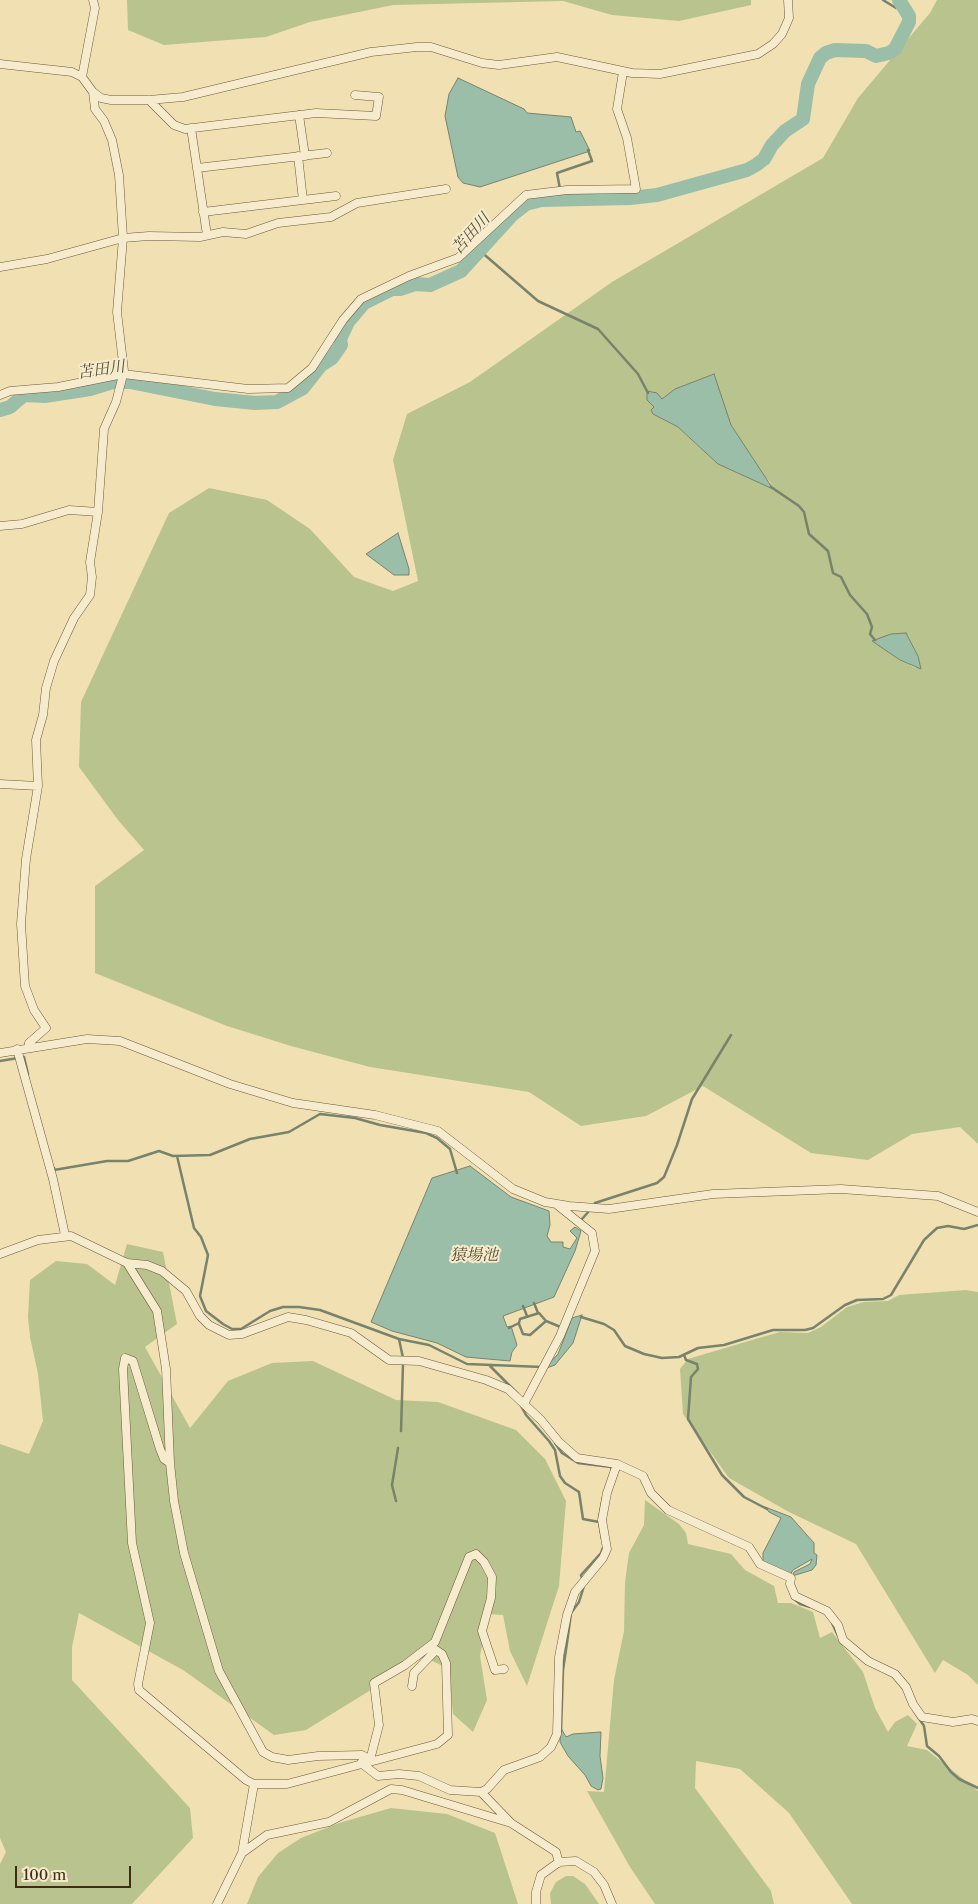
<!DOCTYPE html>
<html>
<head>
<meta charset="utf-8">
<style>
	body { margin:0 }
	#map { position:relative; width:978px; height:1904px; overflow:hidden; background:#f1e1b2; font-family:"Libre Caslon Text",serif }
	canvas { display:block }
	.scale { position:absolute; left:15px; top:1866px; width:116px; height:22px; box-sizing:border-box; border:2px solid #412b13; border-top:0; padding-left:6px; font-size:15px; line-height:18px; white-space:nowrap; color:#412b13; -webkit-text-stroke:4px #f6eccd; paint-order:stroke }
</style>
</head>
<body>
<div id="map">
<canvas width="978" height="1904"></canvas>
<div class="scale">100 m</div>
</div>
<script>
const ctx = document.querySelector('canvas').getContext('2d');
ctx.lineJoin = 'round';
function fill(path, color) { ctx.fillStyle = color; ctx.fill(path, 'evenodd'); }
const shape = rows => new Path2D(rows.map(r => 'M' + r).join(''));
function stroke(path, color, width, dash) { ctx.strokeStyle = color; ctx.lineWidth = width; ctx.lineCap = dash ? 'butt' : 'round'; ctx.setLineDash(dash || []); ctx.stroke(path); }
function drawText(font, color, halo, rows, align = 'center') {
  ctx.font = font + ' "Libre Caslon Text","Noto Serif JP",serif'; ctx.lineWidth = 4; ctx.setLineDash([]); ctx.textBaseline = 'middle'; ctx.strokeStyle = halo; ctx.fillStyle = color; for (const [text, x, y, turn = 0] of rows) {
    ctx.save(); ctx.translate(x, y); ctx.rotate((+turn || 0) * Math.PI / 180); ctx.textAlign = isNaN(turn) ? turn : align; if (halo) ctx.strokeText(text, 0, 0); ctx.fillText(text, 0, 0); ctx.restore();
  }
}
fill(shape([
	[127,0,751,0,751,5,679,21,612,15,563,1,393,5,310,22,266,37,164,45,128,30],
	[937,0,978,0,978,1144,960,1127,912,1134,868,1160,811,1153,703,1086,646,1116,581,1126,529,1092,370,1067,291,1046,227,1026,95,973,95,886,144,850,118,820,79,767,81,702,169,513,209,488,267,500,310,529,354,577,393,591,418,581,393,460,407,414,470,382,612,282,823,158,858,98,930,13],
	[714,374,731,425,760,472,772,484,718,464,678,427,653,414,651,410,675,389],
	[908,636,918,656,916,668,900,660,873,641],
	[127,1244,163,1252,177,1324,145,1347,190,1428,228,1381,272,1363,313,1361,396,1400,438,1402,516,1430,545,1459,566,1501,559,1586,527,1686,510,1651,503,1615,488,1614,480,1656,487,1700,473,1732,453,1714,449,1669,424,1657,306,1730,274,1735,183,1670,79,1613,72,1647,72,1680,190,1808,193,1838,132,1904,0,1904,0,1864,6,1852,0,1838,0,1444,29,1454,43,1421,38,1374,30,1337,28,1317,30,1280,56,1261,87,1264,115,1285],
	[966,1290,978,1292,978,1685,968,1675,943,1660,935,1673,856,1544,789,1512,729,1478,683,1414,680,1369,688,1359,752,1340,780,1332,808,1333,821,1327,847,1307,864,1302,888,1301,899,1295],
	[645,1500,679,1524,686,1533,688,1544,731,1554,745,1570,774,1586,778,1603,791,1603,813,1612,820,1638,832,1632,863,1672,875,1708,888,1732,895,1722,908,1715,917,1724,907,1746,927,1750,978,1791,978,1904,852,1904,789,1813,740,1769,696,1761,695,1788,771,1891,774,1904,655,1904,630,1867,587,1791,604,1792,614,1680,624,1631,625,1582,629,1553,644,1525],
	[391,1808,447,1814,495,1833,518,1904,247,1904,258,1877,278,1853,301,1838,339,1823],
	[566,1876,573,1876,585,1884,599,1904,551,1904,550,1893,556,1882]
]), '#b9c38d');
const water = shape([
	[458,78,524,109,527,113,571,117,576,132,580,131,590,151,480,187,463,183,458,177,445,116,449,94,458,78],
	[714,374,731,425,773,489,718,464,678,427,653,414,651,410,654,407,647,400,647,391,657,393,662,399,675,389,714,374],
	[398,533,409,569,409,575,394,575,366,554,398,533],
	[906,633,918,656,921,669,900,660,872,641,891,634,906,633],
	[470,1166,511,1197,549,1211,550,1225,547,1236,551,1242,563,1242,563,1247,570,1249,577,1238,570,1231,575,1227,581,1231,575,1251,554,1297,503,1316,507,1327,511,1326,517,1345,512,1352,510,1361,466,1357,437,1343,392,1331,371,1322,432,1178,470,1166],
	[582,1315,573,1343,555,1365,544,1369,558,1354,572,1318,582,1315],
	[765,1507,791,1517,814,1543,814,1553,817,1555,816,1565,812,1570,792,1576,794,1572,810,1564,812,1559,793,1570,790,1575,763,1563,763,1553,781,1518,769,1512,765,1507],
	[561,1728,566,1737,573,1734,601,1732,600,1756,603,1778,601,1789,598,1790,591,1786,585,1775,568,1756,560,1742,561,1728]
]);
fill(water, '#9bbea8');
stroke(water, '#77836c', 1);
stroke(shape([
	[883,0,896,8,901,5],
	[560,189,557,173,592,161,588,150],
	[479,250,538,301,598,329,638,374,648,393],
	[771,487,799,506,804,512,809,534,828,551,833,573,841,577,850,595,867,614,872,627,870,634,875,640],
	[0,1061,24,1057,28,1074],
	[177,1156,194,1228,201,1237,208,1255,200,1296,206,1311,223,1324,232,1329,241,1329,270,1311,283,1307,299,1307,320,1310,399,1339,429,1345,467,1364,542,1367],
	[54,1168,54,1170,107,1161,128,1161,159,1151,173,1156,210,1155,250,1139,289,1132,320,1114,355,1118,380,1125,426,1133,437,1138,450,1149,457,1173],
	[595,1203,657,1183,664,1177,677,1145,692,1099,731,1035],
	[582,1219,590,1210],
	[534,1303,538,1313],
	[523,1306,527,1316],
	[581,1317,604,1324,614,1330,625,1346,644,1354,662,1358,679,1357,698,1348,724,1345,773,1330,805,1330,813,1328,845,1305,857,1300,883,1299,891,1295,924,1240,937,1228,948,1226,964,1229,978,1225],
	[519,1324,523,1334,530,1335,546,1321],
	[509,1328,519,1323,520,1319,539,1313,546,1321,563,1328],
	[399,1339,403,1358],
	[684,1355,686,1360,697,1364,698,1369,691,1377,688,1419,722,1475,744,1497,767,1509],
	[490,1366,518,1394],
	[520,1404,526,1415,549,1441,555,1450,560,1476,565,1483,579,1492,583,1519,599,1522,602,1539],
	[401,1431,403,1364],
	[555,1443,562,1453,578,1463,611,1467,612,1470],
	[396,1501,392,1485,398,1448],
	[599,1518,603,1497],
	[583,1581,581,1575,601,1553,604,1545],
	[793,1598,800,1604,810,1607],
	[832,1623,838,1636],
	[914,1711,924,1726,927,1746,939,1756,951,1772,959,1779,978,1788],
	[561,1731,563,1670,567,1643,571,1613,579,1602,584,1586]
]), '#77836c', 2.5);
stroke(shape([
	[0,410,10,407,24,395,45,396,90,389,113,382,130,382,215,399,255,403,277,402,303,388,321,365,332,358,341,345,340,339,348,322,364,303,392,289,400,289,415,284,430,285,461,271,512,215,526,204,541,200,630,198,657,195,747,170,756,165,764,159,772,145,785,131,803,119,808,84,820,58,826,53,835,50,866,51,876,56,889,53,895,49,909,22,909,16,899,0]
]), '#9bbea8', 14);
const minor = shape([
	[0,64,72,72,82,77,93,92,101,98,111,100,149,100,183,97,371,52,417,47,431,47,482,63,499,65,557,57,632,73,660,74,758,54,773,44,782,34,789,18,788,0],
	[82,77,95,8,93,0],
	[149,100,174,125,185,129,316,113,376,116,379,97,355,95],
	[299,115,305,156],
	[191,128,207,235],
	[298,156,303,200],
	[197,168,327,153],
	[203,212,336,196],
	[0,267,47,259,123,238,149,236,200,237,223,232,246,234,278,223,331,217,357,203,446,189],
	[0,395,10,391,58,387,123,374,248,389,288,388,312,368,343,320,361,299,409,276,458,258,526,195,567,190,636,189,627,138,617,109,623,72],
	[0,526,22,524,69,510,98,512],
	[0,784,38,786],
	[28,1048,29,1043,46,1028,34,1010,25,986,21,924,26,859,38,786,36,740,43,715,46,688,54,661,74,618,90,595,92,577,90,562,98,512,104,429,116,402,124,371,117,312,123,238,119,175,112,140,104,121,95,109,93,92],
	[17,1049,53,1179,65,1235],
	[0,1053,87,1039,120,1041,230,1084,293,1103,375,1115,438,1131,513,1189,545,1202,569,1206,609,1209,713,1194,841,1189,938,1196,978,1212],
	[0,1254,38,1240,71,1236,127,1263,147,1265,162,1271,186,1291,200,1316,209,1325,229,1335,242,1334,288,1317,306,1320,351,1333,389,1360,419,1361,486,1380,508,1389,541,1420,559,1442,577,1458,617,1464,643,1476,651,1493,668,1510,749,1547,760,1564,791,1578,790,1584,795,1596,827,1611,838,1625,843,1640,868,1661,895,1674,906,1687,913,1704,922,1717,953,1722,972,1719,978,1721],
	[127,1263,157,1311,166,1369,170,1463,174,1501,184,1553,219,1671,263,1752,272,1757,288,1760,318,1756,362,1755,370,1760],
	[524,1404,560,1336,595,1251,592,1233,556,1204],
	[170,1463,164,1459,160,1449,133,1361,125,1358,123,1369,132,1543,150,1623,138,1684,139,1690,246,1780,254,1784,287,1784,437,1744,448,1735,446,1663,442,1654,436,1650,414,1673,412,1686],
	[370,1760,379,1725,374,1683,405,1665,435,1642,469,1557,476,1554,484,1562,492,1577,491,1598,482,1631,495,1670,504,1669],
	[361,1763,378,1776,399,1774,419,1776,450,1790,481,1792,487,1789,504,1770,540,1757,551,1747,557,1734,559,1657,567,1615,575,1592,603,1558,607,1549,602,1520,607,1493,617,1464],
	[481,1792,511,1823],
	[242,1853,267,1835,329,1822,391,1789,402,1790,511,1823,556,1852,559,1863],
	[217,1904,242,1853,254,1784],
	[536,1904,536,1892,541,1875,559,1862,576,1861,594,1872,604,1885,612,1904]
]);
stroke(minor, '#6d583b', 9);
stroke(minor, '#f6eccd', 8);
drawText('italic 16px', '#585038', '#f6eccd', [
	["苫田川",471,234,-48],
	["苫田川",101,370,-8],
	["猿場池",474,1255]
]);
</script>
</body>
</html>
